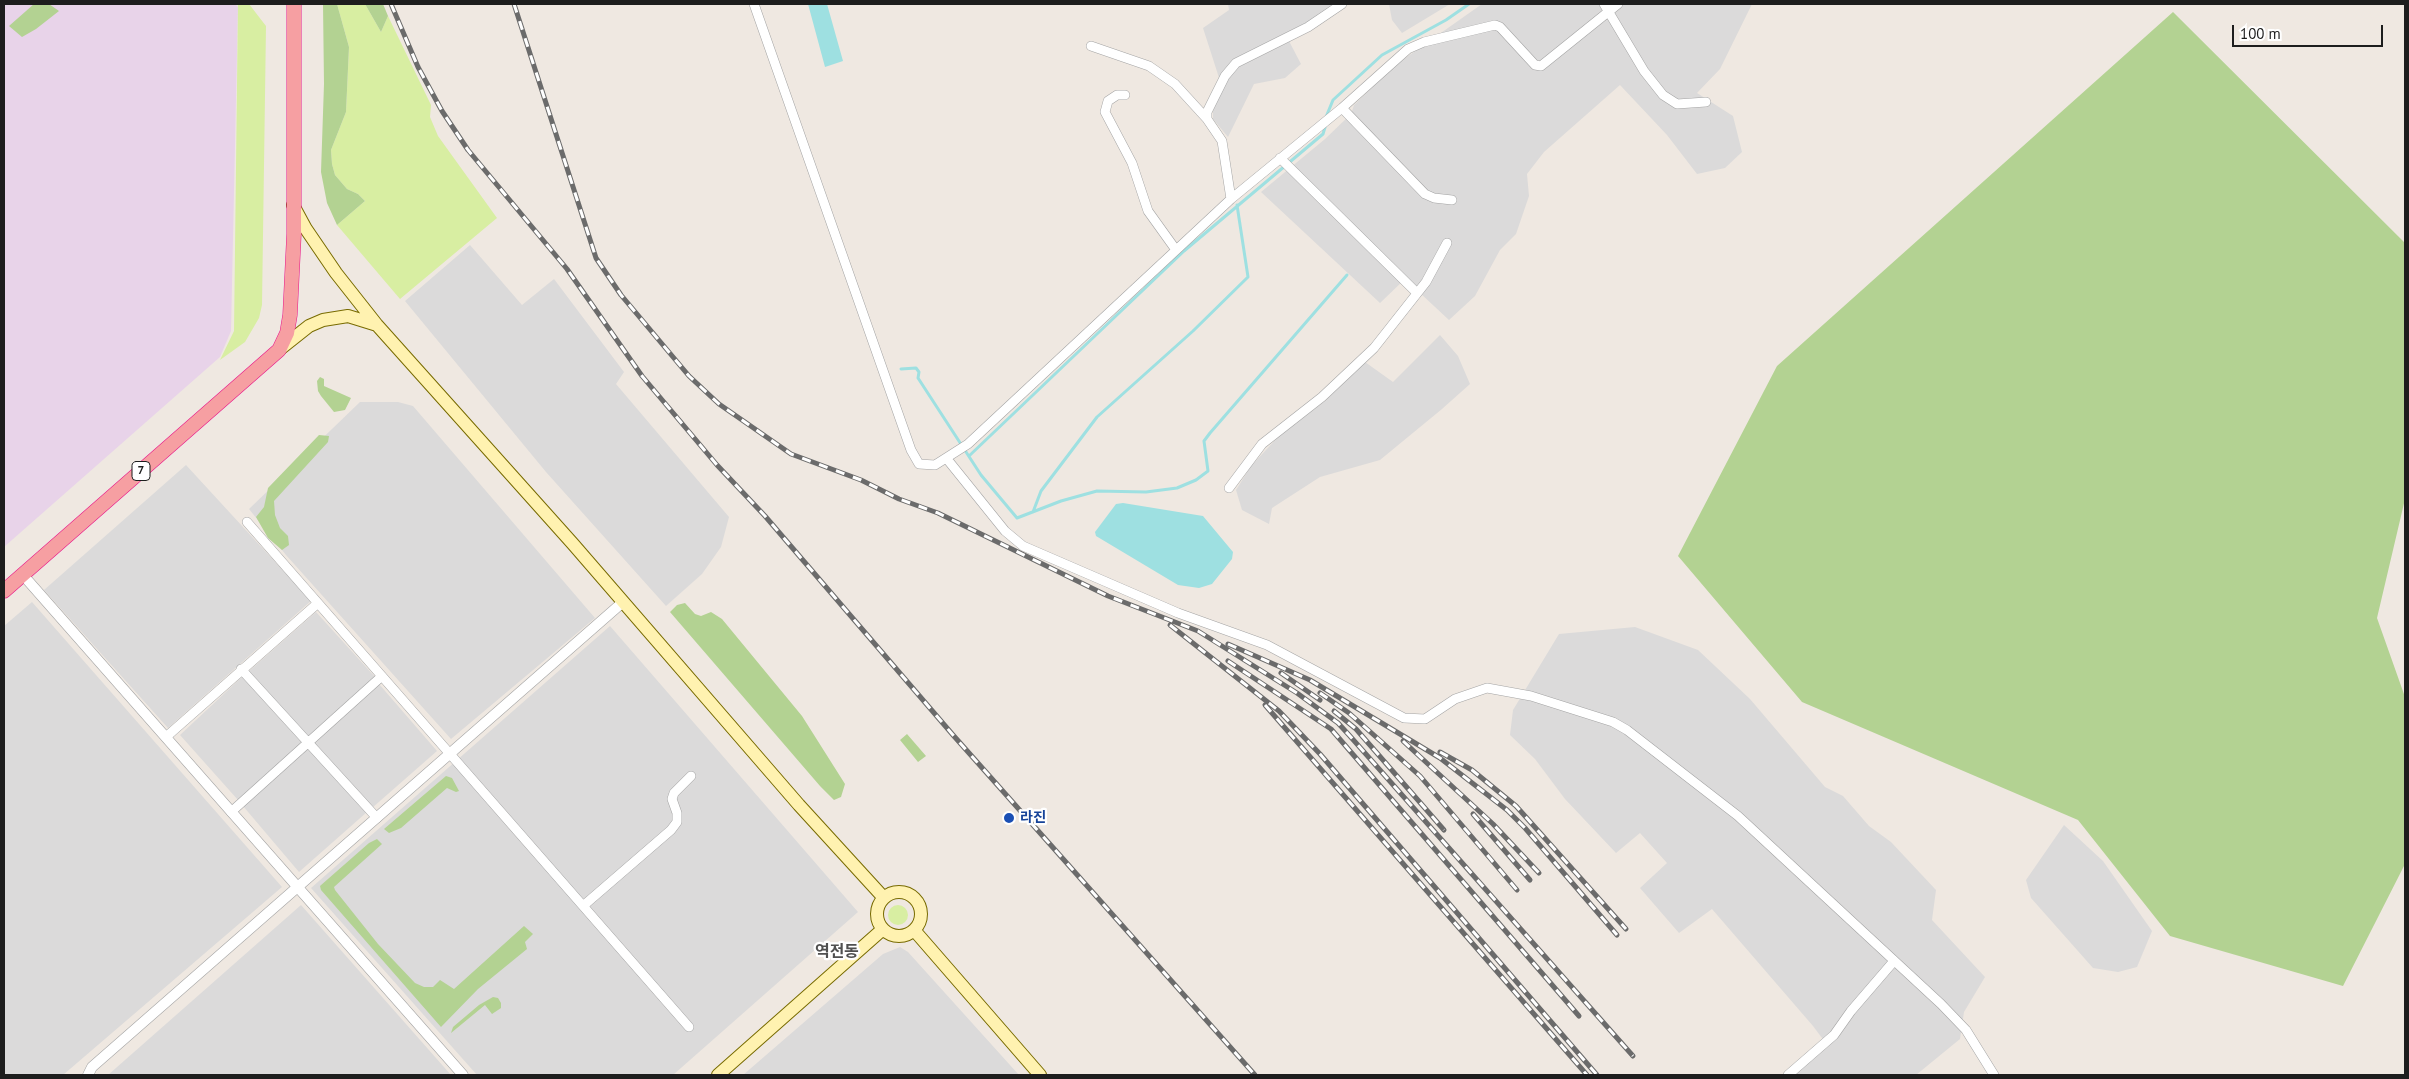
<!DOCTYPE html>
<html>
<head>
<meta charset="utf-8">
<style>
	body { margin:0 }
	#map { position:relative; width:2409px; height:1079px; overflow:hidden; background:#efe8e1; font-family:"PT Sans",sans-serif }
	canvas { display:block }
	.frame { position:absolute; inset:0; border:5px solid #1d1d1d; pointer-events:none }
	.scale { position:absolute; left:2232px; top:25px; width:151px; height:22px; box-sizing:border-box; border:2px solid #1d1d1d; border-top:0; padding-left:6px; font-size:15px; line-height:18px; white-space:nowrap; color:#1d1d1d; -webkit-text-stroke:4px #fff; paint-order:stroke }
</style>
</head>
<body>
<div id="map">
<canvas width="2409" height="1079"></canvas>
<div class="frame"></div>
<div class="scale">100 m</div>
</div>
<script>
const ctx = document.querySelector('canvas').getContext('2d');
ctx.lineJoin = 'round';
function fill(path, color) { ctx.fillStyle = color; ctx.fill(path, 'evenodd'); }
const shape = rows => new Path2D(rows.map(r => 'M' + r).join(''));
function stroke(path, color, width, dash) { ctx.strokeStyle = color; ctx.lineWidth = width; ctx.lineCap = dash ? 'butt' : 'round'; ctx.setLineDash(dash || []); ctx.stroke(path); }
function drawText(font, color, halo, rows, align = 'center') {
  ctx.font = font + ' "PT Sans","Noto Sans KR",sans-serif'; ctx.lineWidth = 4.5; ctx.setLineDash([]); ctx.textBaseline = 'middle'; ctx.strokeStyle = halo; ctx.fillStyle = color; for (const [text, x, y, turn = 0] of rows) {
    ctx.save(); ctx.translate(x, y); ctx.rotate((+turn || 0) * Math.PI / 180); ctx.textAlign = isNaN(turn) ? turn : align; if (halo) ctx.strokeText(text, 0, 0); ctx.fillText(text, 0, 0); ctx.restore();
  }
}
fill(shape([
	[1228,4,1337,4,1290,34,1290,43,1301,64,1285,78,1254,84,1228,137,1213,119,1213,111,1222,87,1203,28,1229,10],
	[1389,4,1450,4,1402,33,1392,20],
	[1482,4,1752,4,1720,69,1697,93,1733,116,1742,152,1725,168,1697,174,1667,135,1620,85,1544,152,1527,174,1529,196,1516,234,1500,250,1475,296,1449,320,1405,279,1380,303,1261,192,1325,139,1351,114,1354,105,1394,66],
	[470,245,522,305,554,279,624,372,616,384,729,517,721,547,702,574,666,606,546,472,405,301],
	[1440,335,1458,356,1470,384,1442,409,1380,460,1320,477,1272,508,1269,524,1242,510,1236,490,1251,466,1279,436,1325,401,1365,362,1393,382],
	[360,402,398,402,413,406,595,618,451,739,286,555,249,509],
	[186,465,311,601,168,728,44,590],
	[32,602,282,887,63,1075,4,1075,4,626],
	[316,612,376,678,308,737,248,672],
	[610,626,858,912,673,1075,477,1075,311,888],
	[1635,627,1698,650,1750,699,1825,787,1843,796,1869,826,1891,842,1936,890,1932,920,1985,977,1964,1012,1960,1039,1916,1075,1793,1075,1828,1046,1813,1026,1712,909,1679,933,1640,888,1667,863,1640,833,1616,853,1565,799,1535,759,1510,735,1513,710,1559,634],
	[243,676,303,742,238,800,180,735],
	[379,684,437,751,372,808,313,742],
	[308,746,367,812,299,872,243,806],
	[2064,825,2103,861,2152,931,2137,967,2118,972,2093,968,2031,898,2026,880],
	[301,905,451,1075,108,1075],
	[900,947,908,952,1019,1075,743,1075,883,954]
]), '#dbdada');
fill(shape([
	[4,4,235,4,238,7,231,331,220,357,4,547]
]), '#e8d3e9');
fill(shape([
	[238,4,249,4,266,26,262,305,259,318,245,342,220,360,234,331],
	[337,4,365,4,381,32,388,16,431,105,430,117,438,136,497,218,400,299,337,225,365,201,358,194,347,189,335,175,332,164,331,150,346,112,349,47],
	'888 915a10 10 0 1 1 20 0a10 10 0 1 1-20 0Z'
]), '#d8eea2');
fill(shape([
	[34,4,49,4,59,11,36,29,22,37,9,26],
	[323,4,337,4,349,47,346,112,331,150,332,164,335,175,347,189,358,194,365,201,337,225,327,203,321,172,324,84],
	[365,4,383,4,388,16,381,32],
	[2173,12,2405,243,2405,499,2377,618,2405,697,2405,864,2343,986,2170,936,2078,820,1802,702,1678,556,1777,366],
	[320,377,324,379,324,386,351,398,345,410,334,412,321,396,318,391,317,381],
	[319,435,329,436,328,442,274,501,275,515,280,528,288,536,289,545,282,550,268,538,256,517,264,507,268,488],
	[685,603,695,614,701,616,711,612,722,619,802,716,845,784,841,797,834,800,820,786,670,612,677,605],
	[907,734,926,756,918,762,900,740],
	[446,776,452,778,459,791,456,792,447,788,401,828,389,833,384,829],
	[377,839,382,844,334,887,335,890,378,944,415,983,424,987,433,987,440,980,454,989,524,926,533,934,525,942,527,949,478,989,441,1027,321,890,320,886,369,843],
	[493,997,498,998,501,1003,501,1008,492,1014,485,1005,451,1033,453,1027,479,1005]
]), '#b3d292');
fill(shape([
	[808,4,827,4,843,61,825,67],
	[1123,503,1203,516,1233,552,1232,559,1212,584,1199,588,1178,585,1096,536,1095,532,1116,504]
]), '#9ee0e1');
stroke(shape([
	[1326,117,1333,100,1382,55,1446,20,1469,4],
	[901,369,916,368,919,372,918,378,981,475,1017,518,1061,501,1097,491,1146,492,1177,488,1196,480,1208,471,1204,441,1210,433,1347,275],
	[969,456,1184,251,1323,134,1326,124],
	[1033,512,1041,491,1097,417,1193,331,1248,277,1237,205]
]), '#9ee0e1', 3);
const minor = shape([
	[754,4,911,450,919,464,935,465,968,444,1231,199,1342,108,1408,49,1424,42,1495,25,1500,27,1535,65,1541,66,1618,4],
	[1604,4,1644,71,1663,95,1677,104,1706,102],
	[1091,46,1149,66,1175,84,1207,119],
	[1125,95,1117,95,1108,101,1105,112,1132,163,1148,211,1176,250],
	[1342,108,1425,194,1434,198,1452,200],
	[1280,158,1417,293],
	[1231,199,1222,141,1207,119,1207,112,1225,76,1236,63,1308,27,1342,4],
	[947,459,1005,531,1023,546,1178,613,1267,645,1404,718,1425,719,1455,699,1487,688,1531,696,1613,722,1627,730,1738,816,1941,1004,1966,1030,1994,1075],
	[1229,488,1262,444,1322,397,1374,348,1426,282,1447,243],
	[247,522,689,1027],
	[241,669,377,818],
	[166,737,318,603],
	[231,812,382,676],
	[583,906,671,830,677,822,677,813,672,799,674,793,691,776],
	[1788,1075,1834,1035,1851,1011,1894,961]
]);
const tertiary = shape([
	[23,575,463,1075],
	[88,1075,92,1067,623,602]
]);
const secondary = shape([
	[293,205,306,229,336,273,377,325,573,544,799,805,884,898],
	[280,349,309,326,323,320,348,316,377,325],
	'877 914a22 22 0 1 1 44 0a22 22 0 1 1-44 0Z',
	[914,930,1040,1075],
	[718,1075,883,929]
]);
const trunk = shape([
	[4,591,279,350,287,333,290,315,294,234,294,4]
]);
stroke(minor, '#a4a4a4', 10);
stroke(tertiary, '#a4a4a4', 11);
stroke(secondary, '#786b00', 14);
stroke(trunk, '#e71489', 15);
stroke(minor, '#fff', 9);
stroke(tertiary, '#fff', 10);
stroke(secondary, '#fff2b0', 12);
stroke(trunk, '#f69fa2', 14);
const rail = shape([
	[391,4,418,67,442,111,468,150,567,269,642,376,717,465,765,516,953,735,1255,1075],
	[514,4,596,258,621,295,689,376,719,404,791,454,861,480,899,499,938,513,1108,596,1198,631,1297,693,1338,723,1349,735,1633,1056],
	[1170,625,1279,711,1320,754,1597,1075],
	[1228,644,1310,680,1440,758,1507,810,1525,828,1617,935],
	[1228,661,1331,729,1579,1016],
	[1281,673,1320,700],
	[1320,693,1349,713,1420,776,1517,890],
	[1265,705,1587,1075],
	[1334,711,1356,729,1444,830],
	[1403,741,1493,824,1539,873],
	[1440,752,1472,770,1516,806,1626,929],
	[1473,814,1530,880]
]);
stroke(rail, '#6b6b6b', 5);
stroke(rail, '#fff', 3, [9]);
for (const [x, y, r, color] of [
	[1009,818,6,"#1a4fb4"]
]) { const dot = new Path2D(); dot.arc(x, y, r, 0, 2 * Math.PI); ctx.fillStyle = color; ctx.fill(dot); stroke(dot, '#fff', 2); }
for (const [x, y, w] of [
	[141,471,18]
]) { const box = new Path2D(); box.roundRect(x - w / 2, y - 9.5, w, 19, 4); ctx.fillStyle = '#fff'; ctx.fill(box); stroke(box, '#1d1d1d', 1); }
drawText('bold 12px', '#1d1d1d', null, [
	["7",141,471]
]);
drawText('bold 14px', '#164399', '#fff', [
	["라진",1020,818]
], 'left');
drawText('bold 16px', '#505050', '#fff', [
	["역전동",837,952]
]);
</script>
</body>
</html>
